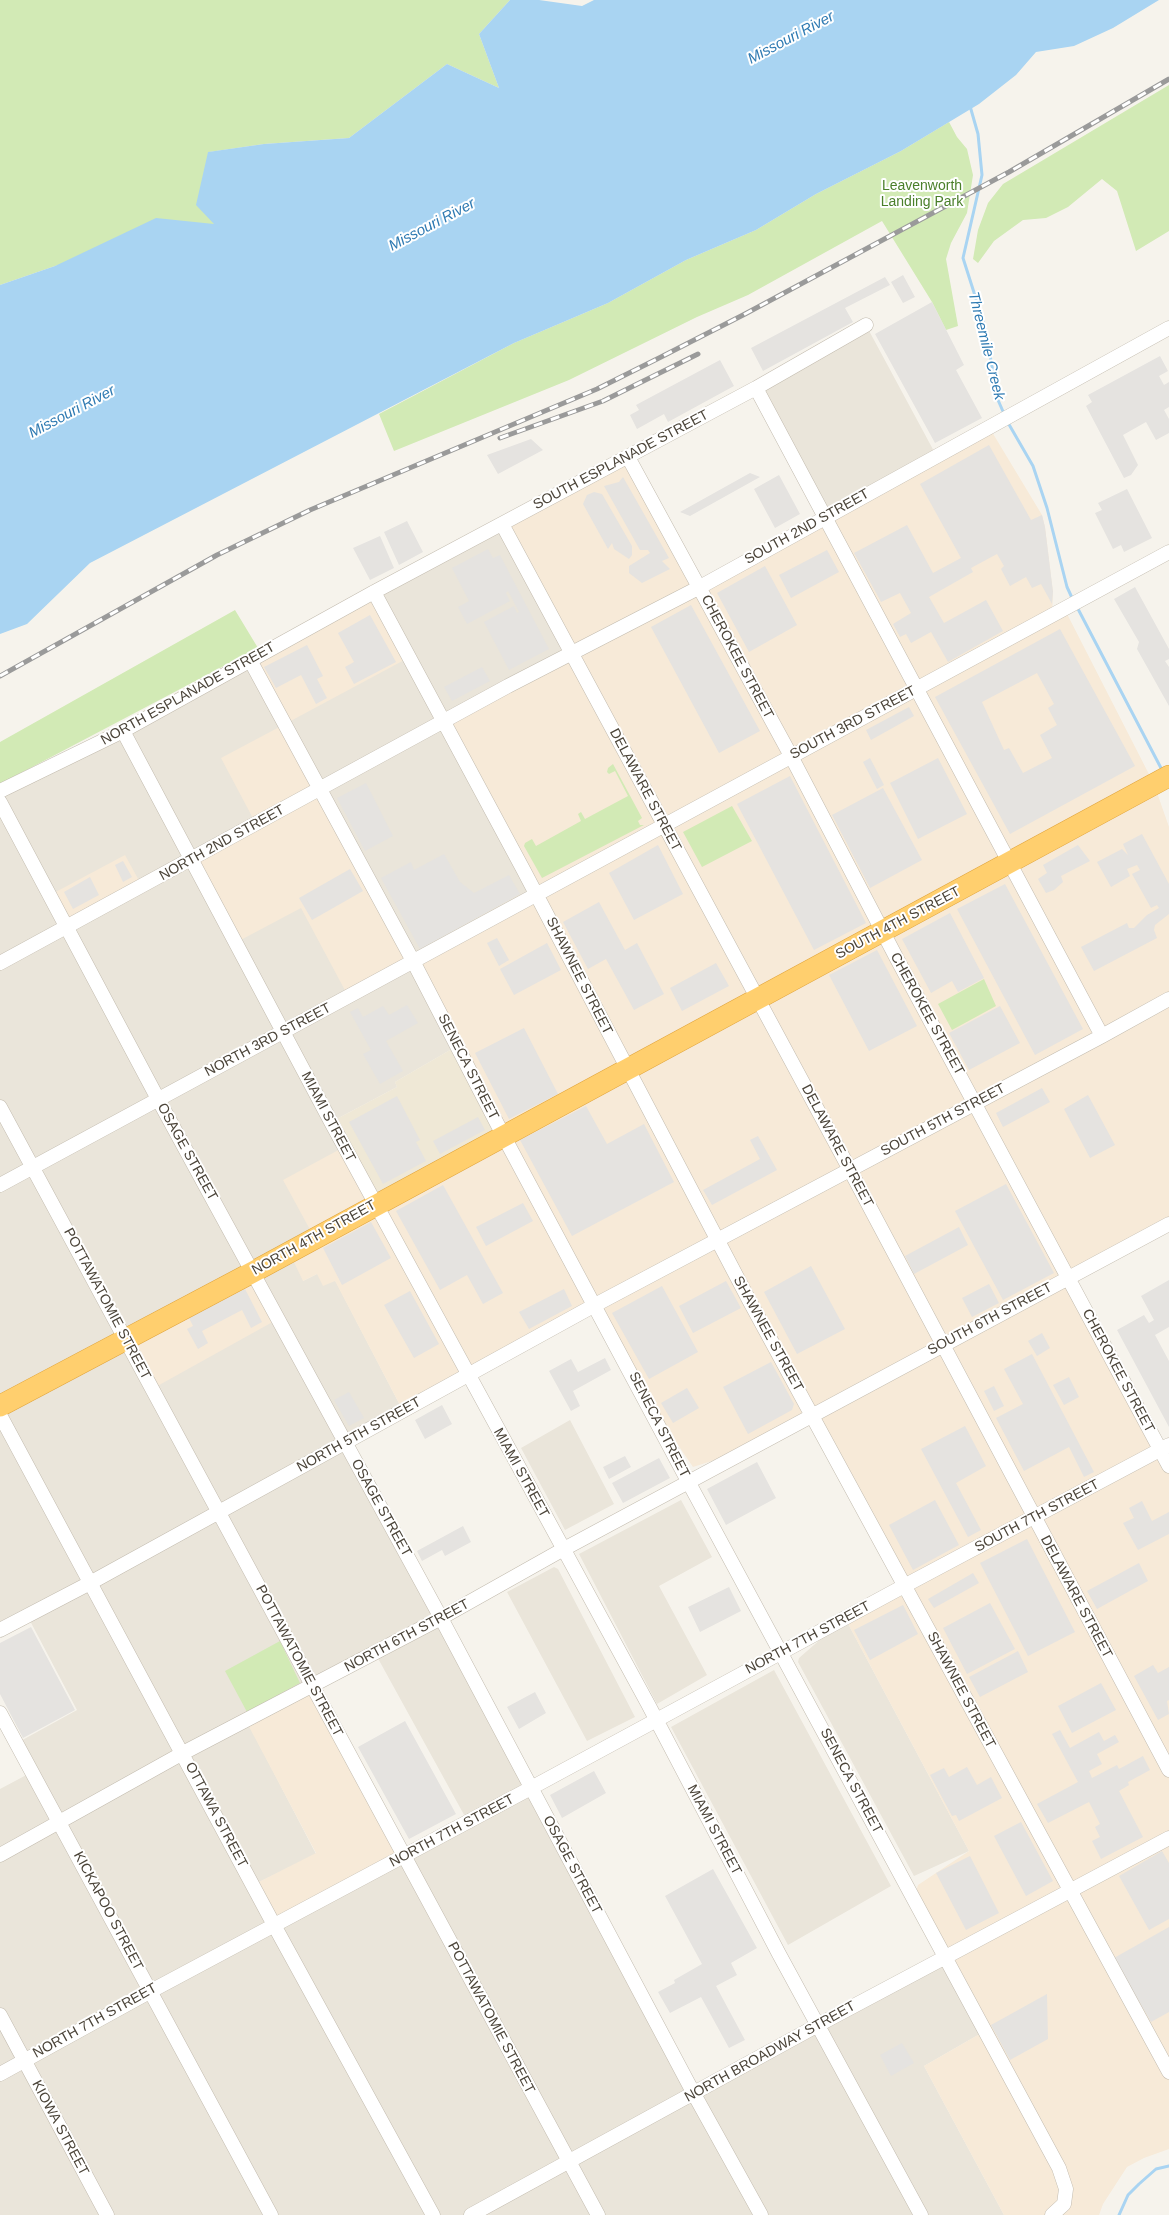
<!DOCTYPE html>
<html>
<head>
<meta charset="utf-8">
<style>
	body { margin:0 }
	canvas { display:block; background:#f6f3ec }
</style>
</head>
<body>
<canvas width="1169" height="2215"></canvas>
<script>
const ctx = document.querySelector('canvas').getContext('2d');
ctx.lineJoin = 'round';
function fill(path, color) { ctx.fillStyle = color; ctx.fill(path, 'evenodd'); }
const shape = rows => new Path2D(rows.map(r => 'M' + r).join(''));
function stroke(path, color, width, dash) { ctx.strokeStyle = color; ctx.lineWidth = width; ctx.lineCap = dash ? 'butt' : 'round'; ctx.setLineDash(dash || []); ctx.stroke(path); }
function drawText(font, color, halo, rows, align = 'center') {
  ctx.font = font + ' Helvetica,sans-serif'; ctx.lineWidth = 4; ctx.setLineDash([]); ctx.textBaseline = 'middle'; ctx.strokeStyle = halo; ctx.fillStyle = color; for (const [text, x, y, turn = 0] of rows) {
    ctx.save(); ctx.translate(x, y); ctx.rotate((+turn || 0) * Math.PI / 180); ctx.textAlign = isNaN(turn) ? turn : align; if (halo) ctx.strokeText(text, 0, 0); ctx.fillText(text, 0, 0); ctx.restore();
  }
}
fill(shape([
	[867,327,936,455,825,518,756,388],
	[502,524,572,654,537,895,457,1046,395,1082,397,1087,331,1122,344,1147,314,1238,303,1281,317,1274,335,1280,403,1411,346,1443,694,2094,945,1957,985,2031,924,2066,1004,2215,0,2215,0,1789,32,1772,17,1743,77,1710,28,1617,0,1630,0,791],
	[375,1653,468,1822,274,1925,253,1885,316,1854,247,1721],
	[570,1420,614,1504,565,1530,521,1448],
	[681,1500,712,1557,659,1586,707,1675,657,1704,579,1554],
	[554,1567,558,1569,635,1717,587,1741,507,1592],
	[845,1618,969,1851,914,1876,798,1662,799,1658],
	[774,1670,891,1886,788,1945,671,1727]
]), '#eae5da');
fill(shape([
	[989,427,1042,515,1045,527,1053,592,1052,615,1064,608,1154,784,1169,827,1169,1223,1068,1277,1160,1449,1169,1445,1169,2149,1144,2158,1127,2167,1103,2204,1099,2215,1004,2215,924,2066,985,2031,914,1898,918,1885,969,1851,845,1618,904,1586,812,1415,752,1448,693,1467,642,1392,595,1305,403,1411,335,1281,323,1286,317,1274,303,1281,289,1252,314,1237,283,1180,344,1147,503,1135,413,962,348,996,301,908,235,943,191,860,256,824,221,758,285,724,250,660,374,592,408,658,285,724,413,961,537,896,443,722,572,654,502,524,628,457,700,587],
	[125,855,142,886,67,927,50,895],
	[253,1272,278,1319,152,1389,125,1339],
	[312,1686,404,1856,274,1925,253,1885,316,1853,246,1721]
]), '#f7ead8');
fill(shape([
	[457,1046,503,1135,375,1204,331,1122,397,1087,395,1082]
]), '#efe8d6');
fill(shape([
	[0,0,510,0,479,34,499,88,447,64,349,138,264,144,209,152,215,224,55,266,0,285],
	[1169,85,1169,231,1136,251,1117,191,1102,179,1068,207,1046,218,1023,220,994,241,978,263,973,259,978,230,988,203,1003,184],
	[949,122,957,137,967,149,973,175,967,213,951,243,946,259,958,326,946,330,932,302,882,221,748,295,697,317,569,380,394,451,379,414,514,343,608,303,686,260,756,230,816,194,901,151],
	[235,610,258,648,0,784,0,742],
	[613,764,642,818,638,821,640,825,644,825,542,878,524,846,525,843,532,839,536,846,581,821,578,814,581,812,585,819,628,796,615,771,609,774,607,772,608,768],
	[732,806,752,841,702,867,683,832],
	[984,979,996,1006,952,1030,938,1004],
	[280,1641,300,1683,247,1712,225,1671]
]), '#d2eab5');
fill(shape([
	[903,275,915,297,903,303,891,282],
	[885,277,890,285,845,308,853,322,763,371,751,348],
	[932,302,964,365,956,370,982,418,935,443,875,334],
	[1160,356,1168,371,1159,376,1164,385,1169,382,1169,407,1164,410,1169,419,1169,433,1156,440,1146,422,1123,435,1138,465,1131,475,1124,478,1086,406,1092,402,1088,395],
	[720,360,734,386,668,422,664,414,637,429,630,415,639,410,636,405],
	[531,439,543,450,498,474,487,455],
	[989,445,1031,520,1042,515,1045,527,1053,592,1052,604,1041,584,1032,588,1026,577,1010,586,1001,569,1004,566,997,554,971,568,973,572,929,597,944,623,986,600,1003,631,948,662,931,632,911,643,906,634,900,637,893,624,911,613,900,593,881,602,854,553,907,525,933,573,961,558,920,484],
	[750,473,760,477,690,516,680,512],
	[779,475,800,514,775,528,754,489],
	[623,477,669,558,662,561,670,569,642,583,629,573,629,566,650,553,648,550,640,550,604,486,619,482],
	[1127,489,1152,538,1124,552,1121,545,1113,549,1095,513,1102,510,1098,503],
	[594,492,602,494,632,546,632,555,629,559,614,549,612,543,608,549,583,504,587,495],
	[407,521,423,552,399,565,384,532],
	[380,536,394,568,370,580,353,548],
	[488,549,493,558,500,555,549,649,509,670,484,622,514,606,517,613,519,612,508,591,506,593,510,601,467,624,458,607,469,601,452,568],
	[827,550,839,572,791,598,779,575],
	[765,566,797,625,749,652,717,593],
	[1135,587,1169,649,1169,659,1165,661,1169,667,1169,706,1137,649,1139,642,1114,599],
	[691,605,760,731,719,753,651,627],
	[370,615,396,662,354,684,345,667,354,662,338,633],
	[1060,629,1135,766,1010,834,935,697],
	[1037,673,1054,704,1048,708,1057,725,1040,735,1052,758,1023,773,1009,748,1004,750,982,702],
	[307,645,323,676,317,679,327,698,316,704,301,675,276,688,264,667],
	[482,667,490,681,452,701,444,687],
	[909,707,914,716,871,740,866,730],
	[870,758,884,785,877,789,863,762],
	[938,758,967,814,918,839,890,783],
	[790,776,866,923,814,950,737,804],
	[366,783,393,836,365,851,337,798],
	[883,788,922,860,870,888,832,815],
	[1142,834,1169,884,1169,914,1155,925,1154,930,1157,938,1094,971,1081,947,1127,923,1129,928,1134,928,1147,915,1159,908,1157,905,1151,908,1132,874,1140,870,1137,865,1127,869,1130,876,1111,887,1097,862,1122,849,1128,855,1123,844],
	[658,845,683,894,634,920,609,873],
	[1078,845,1090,861,1061,876,1063,882,1054,890,1046,893,1038,879,1047,873,1043,865],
	[444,854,460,882,474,893,509,875,520,894,420,949,381,878,411,862,414,870],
	[123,861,132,877,123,882,115,865],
	[350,869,363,891,312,920,299,898],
	[90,877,99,895,73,909,64,892],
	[1005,884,1083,1029,1035,1055,957,909],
	[599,902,625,950,637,943,664,994,634,1010,606,959,588,969,563,922],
	[950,913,984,978,958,992,952,981,931,993,902,939],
	[497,938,509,960,499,966,487,943],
	[547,943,561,970,514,995,500,969],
	[877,950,917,1026,869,1051,829,975],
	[716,963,729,986,682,1011,670,988],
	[407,1005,418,1023,386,1041,403,1071,380,1084,363,1054,371,1050,350,1012,358,1008,363,1017,383,1006,389,1015],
	[1000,1006,1020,1043,969,1070,949,1033],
	[524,1028,558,1094,509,1119,475,1053],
	[1042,1088,1050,1102,1003,1127,996,1113],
	[1088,1095,1115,1145,1090,1158,1064,1109],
	[397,1096,420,1140,416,1142,426,1161,383,1184,349,1122],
	[586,1106,607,1144,644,1124,674,1182,572,1236,520,1140],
	[478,1117,485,1130,440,1154,433,1141],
	[758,1136,777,1170,712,1205,703,1190,760,1159,750,1140],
	[1006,1184,1054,1273,1003,1300,955,1211],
	[443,1185,503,1293,483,1304,467,1275,440,1290,396,1211],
	[523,1203,533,1221,486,1246,476,1227],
	[371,1222,391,1258,342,1285,323,1248],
	[959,1227,968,1245,914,1274,905,1256],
	[811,1266,845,1329,797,1354,764,1292],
	[1169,1280,1169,1327,1155,1335,1169,1361,1169,1427,1117,1330,1144,1315,1149,1323,1154,1320,1141,1296],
	[726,1281,741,1308,693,1333,679,1306],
	[989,1284,999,1303,972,1317,962,1298],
	[662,1286,698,1352,649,1379,612,1313],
	[245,1289,262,1322,251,1328,242,1310,202,1331,208,1343,198,1349,187,1329,193,1326,189,1318],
	[564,1289,572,1306,529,1329,519,1312],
	[410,1291,439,1344,414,1358,384,1305],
	[1042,1333,1050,1348,1037,1356,1028,1341],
	[1032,1354,1094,1472,1084,1477,1069,1447,1024,1471,996,1418,1023,1404,1004,1369],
	[605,1358,611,1370,573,1391,580,1406,571,1411,549,1371,571,1359,578,1372],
	[771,1362,794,1404,792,1410,748,1434,723,1387],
	[1069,1377,1079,1397,1064,1405,1053,1385],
	[994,1386,1004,1406,994,1411,984,1391],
	[687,1388,699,1408,673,1423,661,1403],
	[349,1392,364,1418,349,1426,334,1400],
	[442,1405,452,1424,425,1439,415,1420],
	[965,1426,986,1466,956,1483,981,1530,968,1537,921,1449],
	[625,1456,631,1467,609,1479,603,1467],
	[659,1458,670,1478,623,1503,612,1483],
	[757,1462,776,1498,726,1525,707,1489],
	[935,1500,959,1545,913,1570,889,1525],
	[1142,1501,1152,1521,1169,1512,1169,1534,1138,1550,1123,1523,1134,1518,1129,1508],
	[463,1526,471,1542,445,1556,442,1550,422,1561,417,1551],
	[1027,1539,1075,1632,1028,1656,980,1563],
	[1139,1563,1148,1581,1097,1609,1087,1591],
	[973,1573,979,1583,934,1608,928,1599],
	[729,1587,741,1611,700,1632,688,1607],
	[990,1603,1015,1649,967,1674,943,1628],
	[903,1605,918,1634,870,1660,854,1630],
	[31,1627,75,1710,23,1738,0,1694,0,1643],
	[1018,1651,1028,1672,980,1697,969,1677],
	[1153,1665,1158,1673,1169,1667,1169,1700,1167,1701,1169,1714,1158,1720,1134,1676],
	[1101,1683,1116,1710,1072,1733,1058,1706],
	[535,1692,546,1713,519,1729,507,1707],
	[405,1721,456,1814,409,1839,358,1747],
	[1060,1730,1070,1748,1099,1732,1104,1741,1115,1735,1119,1742,1097,1754,1102,1764,1089,1771,1092,1778,1117,1765,1119,1769,1143,1756,1150,1770,1128,1782,1129,1785,1119,1791,1143,1837,1101,1859,1092,1841,1100,1837,1095,1827,1100,1824,1089,1802,1048,1823,1037,1804,1078,1782,1052,1734],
	[967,1767,977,1785,991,1777,1002,1798,959,1821,956,1815,952,1816,930,1775,944,1768,949,1777],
	[594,1771,606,1793,562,1818,550,1795],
	[1021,1822,1053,1881,1026,1896,994,1836],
	[1162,1851,1169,1863,1169,1919,1149,1930,1119,1876],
	[970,1856,999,1913,966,1930,936,1873],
	[713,1869,757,1948,731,1963,737,1975,716,1986,745,2040,729,2048,701,1997,670,2013,658,1992,675,1983,674,1980,702,1964,665,1896],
	[1169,1927,1169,2012,1151,2022,1114,1958],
	[1047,1994,1048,2039,1010,2060,991,2025],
	[902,2043,914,2063,891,2076,880,2055]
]), '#e5e3e0');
fill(shape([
	[510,0,539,0,582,6,594,0,1159,0,1113,28,1074,46,1036,52,1016,75,979,104,901,151,816,194,756,230,686,260,608,303,514,343,90,563,27,624,0,634,0,285,55,266,156,218,214,224,196,205,208,152,264,144,349,138,447,64,499,88,479,34]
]), '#a9d4f2');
stroke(shape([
	[970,106,978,134,982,175,963,258,985,327,998,400,1005,416],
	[1007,421,1033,466,1047,508,1067,587,1073,600],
	[1077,607,1162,770],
	[1119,2215,1128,2195,1139,2184,1156,2169,1169,2166]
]), '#a9d4f2', 3);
const minor = shape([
	[756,388,1102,1036],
	[628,457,791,756,896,957,1169,1466],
	[502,524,850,1170,1169,1770],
	[374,592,524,871,749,1300,1169,2072],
	[250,660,413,961,503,1135,689,1483,1059,2168,1066,2189,1064,2204,1052,2215],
	[123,731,331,1122,648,1704,779,1954,921,2215],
	[0,791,123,731,374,592,756,388,866,325],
	[0,802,158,1099,441,1618,694,2094,761,2215],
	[0,963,508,686,700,587,1169,328],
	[0,1107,598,2215],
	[0,1185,1169,552],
	[0,1415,274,1925,433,2215],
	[0,1630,90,1583,595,1305,1102,1036,1169,999],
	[0,1713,271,2215],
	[0,1855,183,1753,441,1618,562,1550,1169,1224],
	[0,2015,107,2215],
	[0,2074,151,1991,531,1788,904,1586,1169,1445],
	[471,2215,818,2025,1169,1838]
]);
const highway = shape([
	[0,1406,253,1272,1169,776]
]);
stroke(minor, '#c2bbae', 15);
stroke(highway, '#e0a43c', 22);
stroke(minor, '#fff', 14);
stroke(highway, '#ffcf6e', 21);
const rail = shape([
	[500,438,603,401,698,354],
	[0,676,217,555,310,510,597,389,661,357,745,314,1009,172,1169,79]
]);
stroke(rail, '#9a9a9a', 5);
stroke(rail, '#fff', 3, [9]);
drawText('14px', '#4a7f2a', '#fff', [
	["Leavenworth",922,186],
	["Landing Park",922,202]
]);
drawText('14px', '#4b4439', '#fff', [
	["SOUTH ESPLANADE STREET",621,460,-28],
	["SOUTH 2ND STREET",807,527,-29],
	["CHEROKEE STREET",737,657,62],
	["NORTH ESPLANADE STREET",188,694,-29],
	["SOUTH 3RD STREET",853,723,-28],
	["DELAWARE STREET",645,790,62],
	["NORTH 2ND STREET",222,843,-29],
	["SOUTH 4TH STREET",898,923,-28],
	["SHAWNEE STREET",579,976,63],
	["CHEROKEE STREET",927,1014,61],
	["NORTH 3RD STREET",268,1040,-28],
	["SENECA STREET",468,1067,63],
	["MIAMI STREET",328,1117,62],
	["SOUTH 5TH STREET",943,1120,-28],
	["DELAWARE STREET",837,1146,62],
	["OSAGE STREET",187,1152,61],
	["NORTH 4TH STREET",314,1238,-29],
	["POTTAWATOMIE STREET",107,1304,62],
	["SOUTH 6TH STREET",990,1319,-28],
	["SHAWNEE STREET",768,1334,61],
	["CHEROKEE STREET",1118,1371,62],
	["SENECA STREET",659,1425,63],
	["NORTH 5TH STREET",359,1435,-29],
	["MIAMI STREET",521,1473,61],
	["OSAGE STREET",381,1508,61],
	["SOUTH 7TH STREET",1037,1516,-28],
	["DELAWARE STREET",1076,1597,62],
	["NORTH 6TH STREET",407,1636,-28],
	["NORTH 7TH STREET",808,1638,-28],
	["POTTAWATOMIE STREET",299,1661,62],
	["SHAWNEE STREET",961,1690,62],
	["SENECA STREET",851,1781,62],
	["OTTAWA STREET",216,1815,62],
	["MIAMI STREET",714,1830,62],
	["NORTH 7TH STREET",452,1831,-28],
	["OSAGE STREET",572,1865,62],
	["KICKAPOO STREET",108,1911,62],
	["POTTAWATOMIE STREET",491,2018,62],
	["NORTH 7TH STREET",95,2021,-29],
	["NORTH BROADWAY STREET",770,2052,-29],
	["KIOWA STREET",60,2128,62]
]);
drawText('italic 15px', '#2e7ab2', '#fff', [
	["Missouri River",791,38,-28],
	["Missouri River",432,225,-28],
	["Threemile Creek",986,346,76],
	["Missouri River",72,412,-28]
]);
</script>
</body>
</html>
